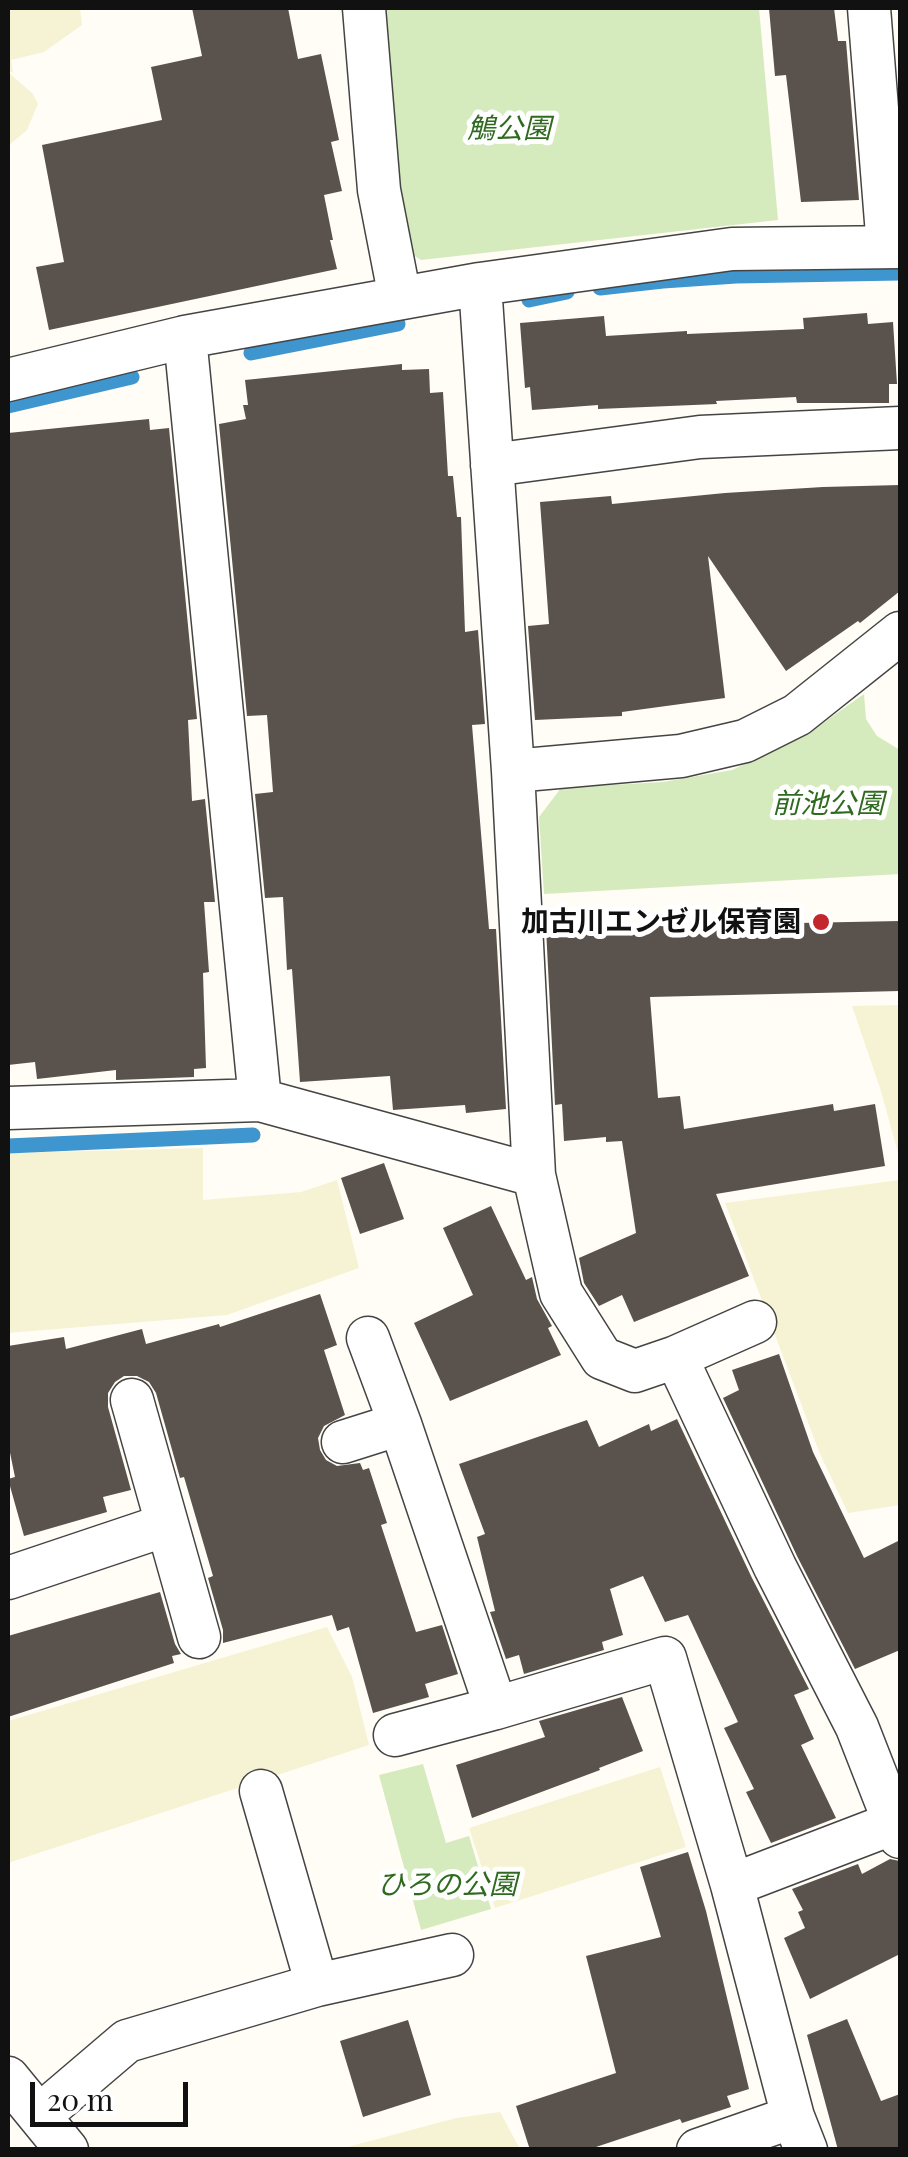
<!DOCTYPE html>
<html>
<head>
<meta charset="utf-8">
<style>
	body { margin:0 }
	#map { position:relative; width:908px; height:2157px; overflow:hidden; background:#fffdf5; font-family:"Playfair Display",serif }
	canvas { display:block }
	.frame { position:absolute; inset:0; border:10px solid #111; pointer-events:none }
	.scale { position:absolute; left:30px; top:2082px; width:158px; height:45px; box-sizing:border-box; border:5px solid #111; border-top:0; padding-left:12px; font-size:30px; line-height:35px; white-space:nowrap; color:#111; -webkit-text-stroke:8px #fff; paint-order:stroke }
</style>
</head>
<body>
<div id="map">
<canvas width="908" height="2157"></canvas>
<div class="frame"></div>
<div class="scale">20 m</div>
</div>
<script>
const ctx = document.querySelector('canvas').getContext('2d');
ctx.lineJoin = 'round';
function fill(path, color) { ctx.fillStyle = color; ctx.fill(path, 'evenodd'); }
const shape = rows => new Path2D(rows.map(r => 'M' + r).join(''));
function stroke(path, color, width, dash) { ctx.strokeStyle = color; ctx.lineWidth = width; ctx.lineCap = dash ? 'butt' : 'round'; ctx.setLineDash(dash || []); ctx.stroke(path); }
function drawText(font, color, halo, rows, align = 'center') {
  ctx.font = font + ' "Playfair Display","Noto Sans JP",serif'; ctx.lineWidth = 10; ctx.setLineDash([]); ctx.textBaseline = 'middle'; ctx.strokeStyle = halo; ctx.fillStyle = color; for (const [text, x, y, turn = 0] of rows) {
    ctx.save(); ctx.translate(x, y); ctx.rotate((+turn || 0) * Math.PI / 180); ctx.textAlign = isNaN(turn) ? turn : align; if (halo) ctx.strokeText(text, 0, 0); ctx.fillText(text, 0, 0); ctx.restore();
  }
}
fill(shape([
	[8,8,80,8,82,25,44,52,11,60,13,73,8,70],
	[8,72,33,94,38,104,27,130,8,146],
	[900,1005,900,1160,880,1088,852,1006],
	[203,1148,203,1200,301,1192,337,1180,359,1268,227,1315,8,1333,8,1153],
	[900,1180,900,1505,848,1513,820,1454,725,1203],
	[327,1627,352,1677,369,1745,8,1863,8,1721],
	[660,1767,686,1847,495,1908,469,1828],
	[500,2112,520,2149,340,2149,456,2118]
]), '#f6f3d4');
fill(shape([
	[375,8,759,8,778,220,421,260,396,244],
	[864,694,866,719,877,736,900,750,900,874,544,894,539,817,561,788,663,782,732,770,806,735],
	[423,1764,446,1843,469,1836,491,1909,421,1930,379,1775]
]), '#d5ebbd');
stroke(shape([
	[600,288,663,281,736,276,900,273],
	[529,300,567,292],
	[251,353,398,324],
	[8,406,132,377],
	[8,1146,253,1135]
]), '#3f96cf', 15);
fill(shape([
	[192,8,288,8,298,59,321,54,339,140,331,142,342,191,324,195,333,240,330,240,337,269,49,330,36,267,64,262,42,145,162,120,151,67,202,56],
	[769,8,834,8,838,41,846,41,859,200,801,202,786,75,775,76],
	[867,313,868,324,893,322,897,384,889,384,889,403,797,403,796,397,716,401,717,404,598,409,598,405,532,410,530,387,525,388,520,323,604,316,606,336,687,331,687,334,804,329,803,318],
	[402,364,402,370,429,369,430,393,443,392,448,476,453,476,457,517,461,517,465,632,478,630,485,724,472,725,489,929,496,929,506,1109,466,1113,465,1105,393,1110,390,1076,300,1082,292,969,287,970,283,897,265,898,255,794,273,792,267,715,247,716,219,424,246,419,243,405,248,405,245,380],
	[149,419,150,430,169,428,197,719,188,720,192,801,205,799,215,902,204,902,209,972,203,973,206,1068,194,1069,194,1077,116,1080,116,1070,37,1079,35,1062,8,1065,8,433],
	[900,485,900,591,860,623,858,621,786,671,708,556,725,698,622,712,622,716,535,720,528,626,549,624,540,502,611,496,612,504,725,493,823,487],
	[900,921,900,991,650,997,658,1098,680,1096,684,1129,833,1104,834,1111,875,1104,885,1166,716,1194,749,1276,634,1322,622,1295,599,1306,584,1283,579,1258,636,1233,622,1141,606,1142,606,1137,564,1141,562,1104,555,1105,546,928],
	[384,1163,404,1219,360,1234,341,1178],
	[491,1206,526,1280,532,1277,537,1299,552,1326,548,1328,561,1355,450,1401,414,1323,473,1295,443,1228],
	[320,1294,337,1345,324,1350,345,1415,324,1426,318,1438,320,1450,326,1460,337,1466,360,1463,363,1470,369,1468,387,1523,381,1525,416,1632,442,1625,458,1674,425,1684,429,1697,373,1713,349,1627,337,1631,332,1615,223,1643,223,1630,208,1578,213,1576,184,1477,180,1478,156,1393,149,1382,137,1376,124,1376,115,1382,108,1393,108,1407,131,1490,103,1497,107,1512,24,1536,8,1479,15,1477,8,1443,8,1346,64,1337,66,1349,142,1329,146,1344,219,1324,220,1327],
	[779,1354,813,1452,864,1558,900,1540,900,1650,855,1669,797,1556,723,1398,739,1390,732,1370],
	[677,1419,752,1578,809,1689,794,1695,814,1739,801,1745,836,1818,771,1843,746,1792,754,1789,724,1728,738,1722,688,1615,665,1622,643,1576,610,1589,623,1635,602,1642,604,1650,524,1674,519,1655,506,1659,490,1612,495,1611,477,1537,485,1534,459,1464,587,1420,599,1447,649,1424,651,1431],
	[160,1592,175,1644,181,1654,172,1656,174,1663,8,1717,8,1636],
	[622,1697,643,1751,599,1768,600,1770,472,1818,456,1765,545,1737,539,1721],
	[688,1852,706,1911,749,2089,727,2096,731,2107,682,2123,680,2119,587,2150,530,2150,516,2106,616,2073,586,1956,661,1937,640,1867],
	[890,1859,900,1861,900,1954,810,1999,784,1938,805,1928,798,1912,803,1910,792,1889,858,1864,862,1874],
	[847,2019,881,2101,900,2094,900,2150,838,2150,807,2035],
	[408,2020,431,2095,363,2117,340,2041]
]), '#5a524d');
const minor = shape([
	[364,8,379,190,400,298],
	[869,8,888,247],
	[185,337,260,1100],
	[8,380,185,337,480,284,732,249,900,247],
	[492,465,700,437,900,428],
	[513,771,681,756,745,741,797,715,900,633],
	[8,1108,260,1100,534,1175,513,771,480,284],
	[534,1175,561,1293,602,1358,635,1371,676,1357,775,1567,857,1727,900,1837],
	[368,1338,400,1424,496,1708,665,1658,732,1885,793,2117,806,2150],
	[676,1357,755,1322],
	[132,1400,199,1637],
	[343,1442,400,1424],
	[8,1578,166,1525],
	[395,1735,496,1708],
	[261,1791,317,1985],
	[732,1885,894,1823],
	[8,2078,67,2150],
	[39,2116,127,2041,317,1985,452,1955],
	[698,2150,793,2117]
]);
stroke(minor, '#444', 45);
stroke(minor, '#fff', 42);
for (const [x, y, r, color] of [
	[821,922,10,"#c4262e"]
]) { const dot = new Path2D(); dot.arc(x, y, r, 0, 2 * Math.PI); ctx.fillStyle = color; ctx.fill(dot); stroke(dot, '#fff', 4); }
drawText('italic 28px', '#2f6b1f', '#fff', [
	["鵤公園",509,129],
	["前池公園",828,804],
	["ひろの公園",447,1885]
]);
drawText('bold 28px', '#111', '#fff', [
	["加古川エンゼル保育園",801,922]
], 'right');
</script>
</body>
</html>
